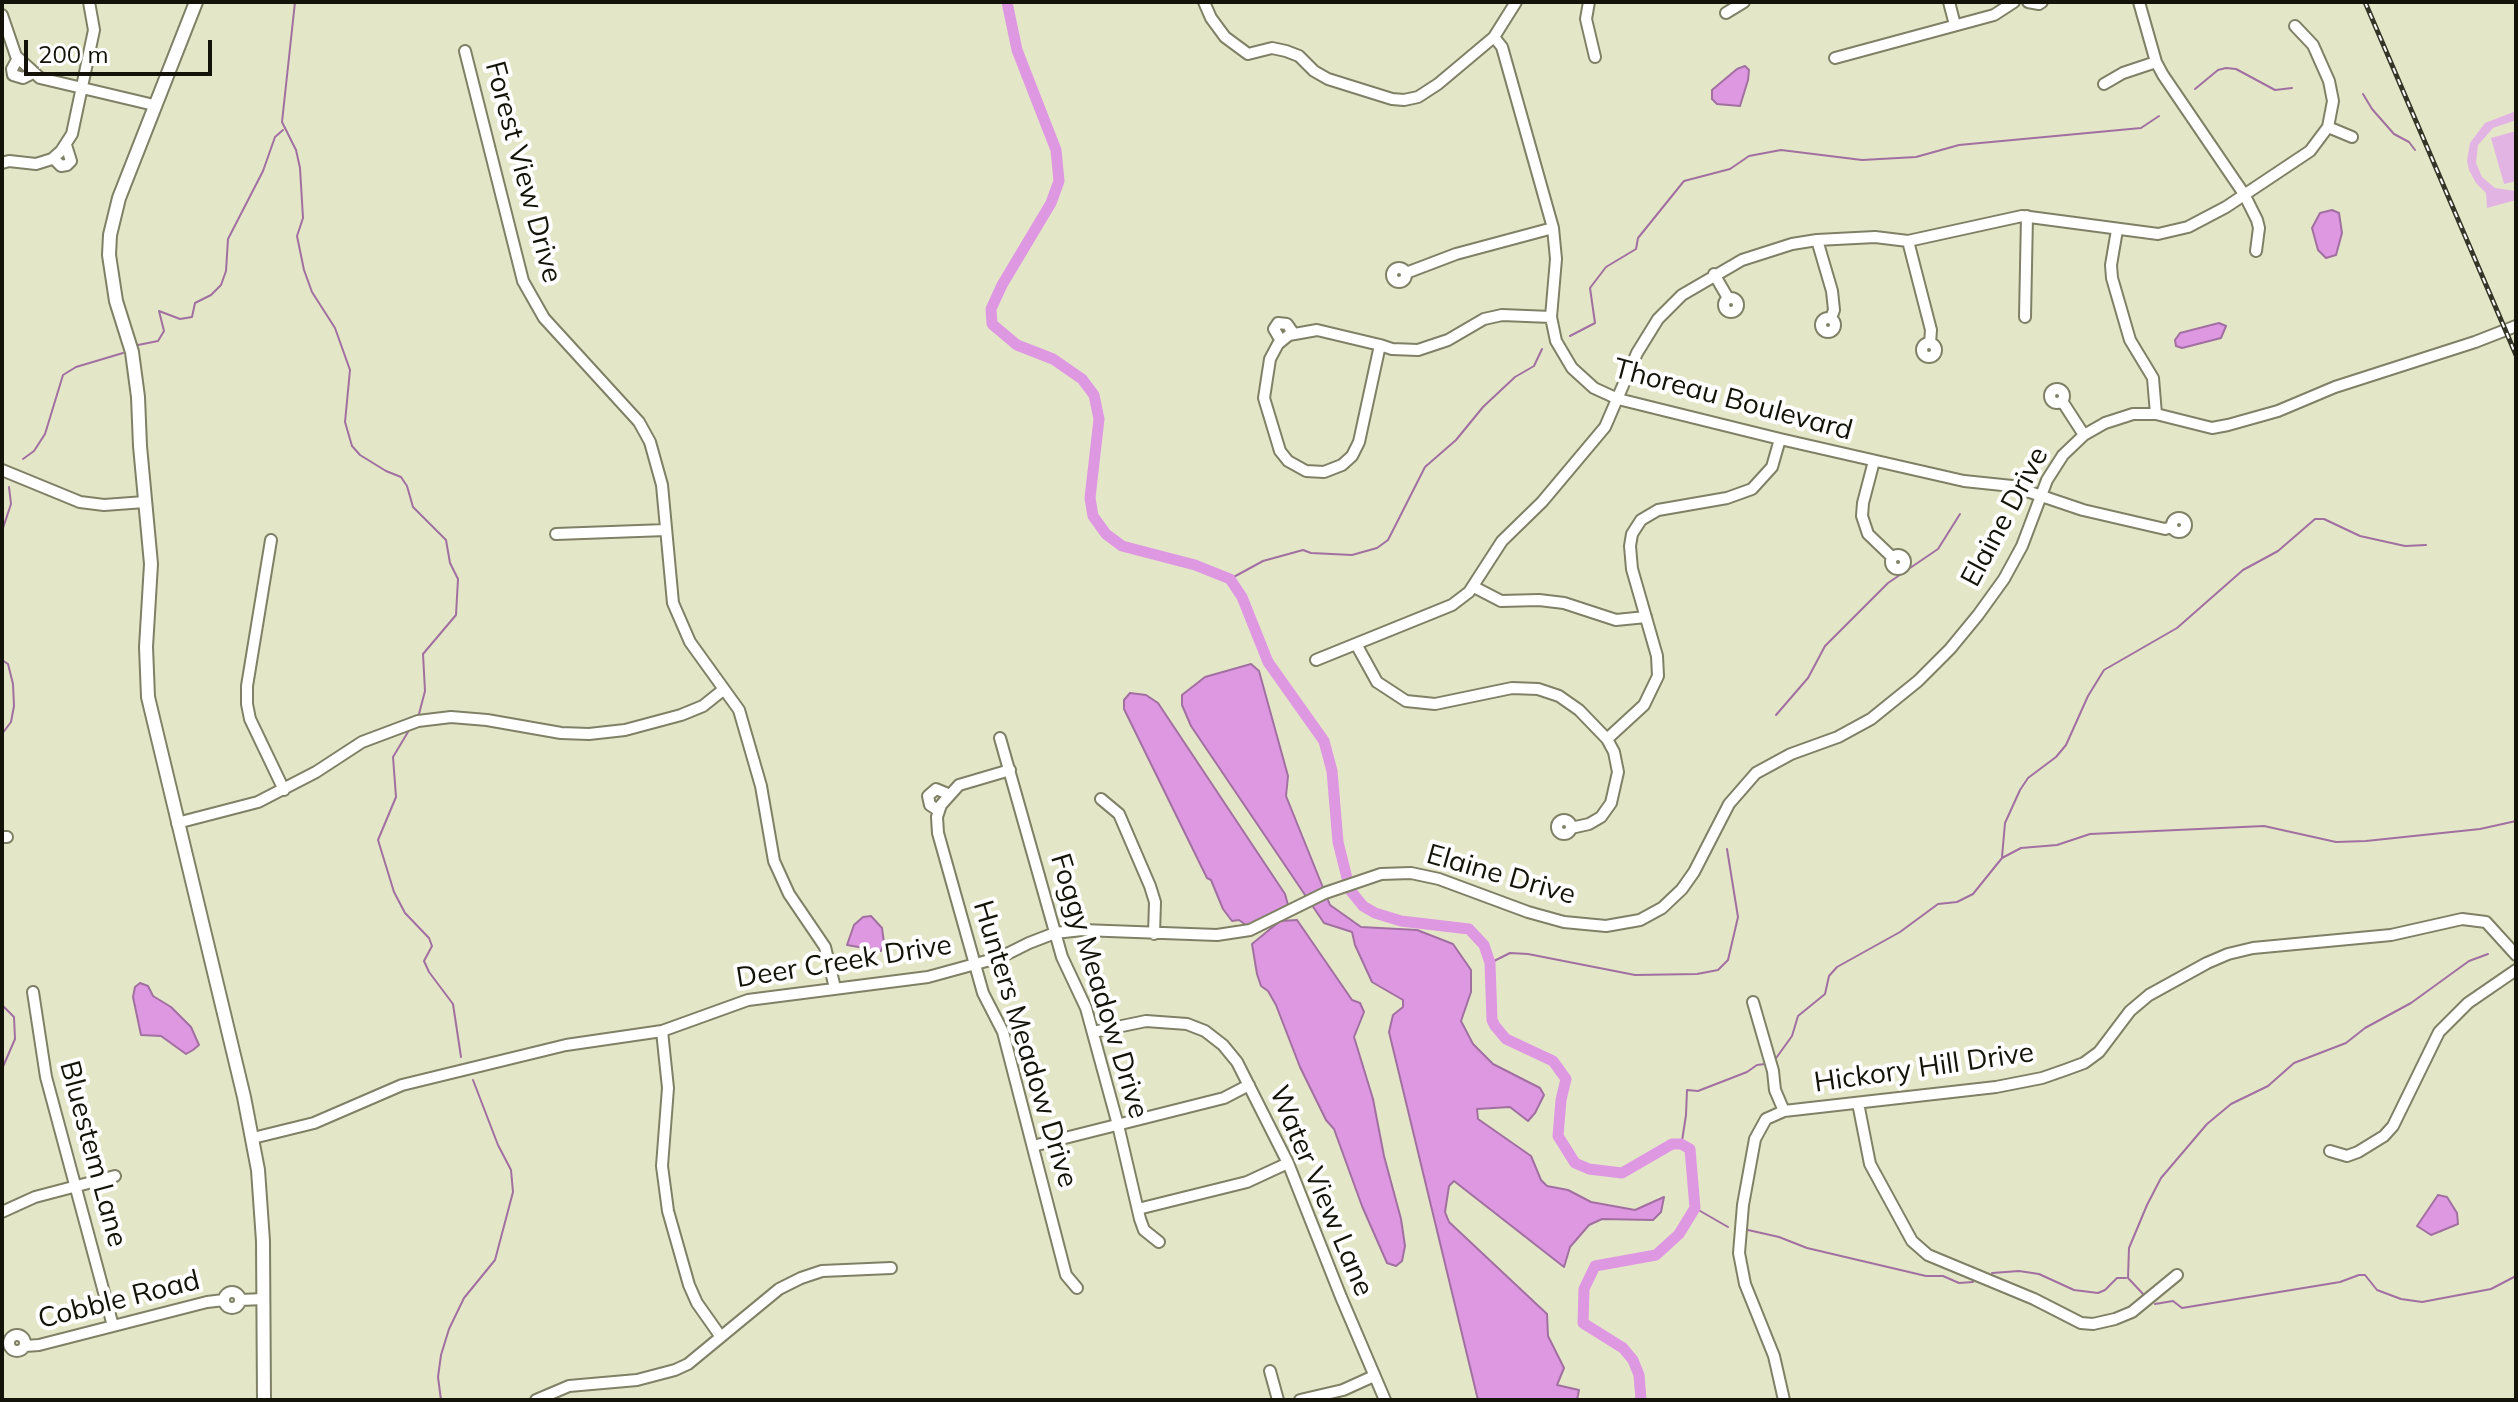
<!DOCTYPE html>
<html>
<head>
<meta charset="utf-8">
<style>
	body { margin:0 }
	#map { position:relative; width:2518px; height:1402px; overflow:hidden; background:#e4e6c8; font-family:Mulish,sans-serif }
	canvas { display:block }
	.frame { position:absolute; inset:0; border:4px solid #131309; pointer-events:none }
	.scale { position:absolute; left:24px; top:40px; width:188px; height:36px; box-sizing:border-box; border:4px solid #131309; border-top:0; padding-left:10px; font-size:24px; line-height:28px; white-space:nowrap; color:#131309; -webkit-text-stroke:6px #fff; paint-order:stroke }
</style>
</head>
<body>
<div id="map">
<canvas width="2518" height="1402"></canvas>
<div class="frame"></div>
<div class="scale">200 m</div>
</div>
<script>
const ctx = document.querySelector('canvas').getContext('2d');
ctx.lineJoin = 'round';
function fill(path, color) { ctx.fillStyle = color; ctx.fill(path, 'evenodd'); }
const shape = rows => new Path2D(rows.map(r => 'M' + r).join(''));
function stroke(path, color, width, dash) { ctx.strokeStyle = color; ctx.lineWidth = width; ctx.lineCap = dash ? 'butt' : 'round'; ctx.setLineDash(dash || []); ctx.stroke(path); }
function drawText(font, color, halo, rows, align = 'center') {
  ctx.font = font + ' Mulish,sans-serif'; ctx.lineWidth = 8; ctx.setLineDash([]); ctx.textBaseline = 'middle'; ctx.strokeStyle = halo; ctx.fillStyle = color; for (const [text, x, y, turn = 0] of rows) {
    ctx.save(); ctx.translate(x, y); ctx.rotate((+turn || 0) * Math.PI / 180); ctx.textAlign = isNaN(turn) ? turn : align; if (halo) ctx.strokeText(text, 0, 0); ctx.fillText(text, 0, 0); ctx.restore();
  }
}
fill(shape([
	[2516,111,2516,120,2493,128,2478,145,2476,163,2482,177,2495,188,2516,191,2516,200,2487,208,2486,193,2476,183,2469,170,2467,161,2470,143,2485,123],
	[2516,131,2516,181,2504,184,2491,138]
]), '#e2b4e4');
const water = shape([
	[1745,66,1749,70,1748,80,1740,106,1717,104,1712,99,1712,90,1737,69,1745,66],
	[2332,210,2339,213,2342,233,2336,255,2326,258,2318,250,2312,228,2320,213,2332,210],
	[2219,323,2226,326,2221,338,2182,348,2176,346,2175,340,2180,333,2219,323],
	[1251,664,1259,671,1288,776,1286,796,1330,905,1361,927,1417,930,1453,944,1471,970,1471,992,1461,1021,1473,1044,1493,1064,1540,1088,1544,1095,1535,1113,1528,1121,1510,1107,1477,1109,1478,1119,1531,1156,1541,1180,1547,1186,1568,1190,1591,1202,1635,1210,1664,1197,1661,1212,1653,1220,1602,1219,1589,1225,1570,1247,1564,1267,1454,1181,1449,1186,1445,1212,1449,1222,1547,1314,1548,1336,1564,1368,1557,1385,1579,1390,1577,1400,1478,1400,1389,1032,1393,1015,1403,1007,1403,1000,1372,982,1355,945,1352,932,1324,923,1191,726,1182,705,1182,695,1205,677,1251,664],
	[1130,693,1146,695,1158,703,1285,894,1288,905,1285,909,1255,924,1246,925,1239,920,1232,921,1223,909,1211,880,1207,878,1124,709,1124,700,1130,693],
	[871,916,882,928,884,943,881,951,847,945,854,925,863,917,871,916],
	[1297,920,1352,1000,1360,1003,1364,1012,1354,1037,1373,1099,1384,1156,1401,1219,1405,1246,1402,1261,1396,1266,1387,1263,1362,1206,1334,1129,1326,1120,1300,1067,1276,1005,1268,991,1261,986,1257,974,1252,944,1280,921,1297,920],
	[140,983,148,986,153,996,171,1007,191,1027,199,1045,193,1050,186,1054,161,1036,141,1035,133,997,135,987,140,983],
	[2438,1195,2447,1197,2457,1213,2458,1224,2431,1235,2417,1226,2438,1195]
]);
fill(water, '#de98e2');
stroke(water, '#a170a1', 2);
stroke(shape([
	[295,2,282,122,296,150,300,168,303,218,297,236,304,270,312,292,335,328,350,370,345,422,352,446,360,455,386,471,401,477,407,486,413,507,446,540,450,563,458,579,456,615,423,654,425,691,419,714],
	[2195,89,2218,70,2226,68,2236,69,2275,90,2292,88],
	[2363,94,2372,109,2394,134,2409,142,2415,150],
	[1570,336,1595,323,1590,288,1606,267,1636,249,1638,238,1684,181,1730,169,1749,156,1781,150,1862,160,1916,157,1959,145,2141,128,2159,116],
	[138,345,158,341,164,331,159,311,180,319,192,317,195,303,211,295,221,285,226,271,228,239,263,171,275,137,283,130],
	[23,459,34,451,45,434,63,375,76,367,123,353],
	[2,531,11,504,9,487],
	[1230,579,1263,561,1303,550,1311,553,1352,555,1377,548,1388,540,1425,467,1456,440,1483,407,1515,377,1534,366,1542,349],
	[2,660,8,664,13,684,14,706,11,722,2,734],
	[1776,715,1808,678,1825,646,1888,583,1938,549,1960,514],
	[408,732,393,757,396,797,378,840,394,892,405,913,429,938,432,946,424,961,429,972,453,1004,461,1057],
	[2,805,3,816],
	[2002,857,2005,823,2020,790,2028,778,2056,757,2066,745,2088,696,2104,670,2177,628,2243,570,2278,551,2315,519,2324,519,2360,536,2405,546,2426,545],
	[1490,963,1510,953,1528,954,1635,975,1697,974,1718,970,1728,960,1738,917,1727,849],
	[2,1005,14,1017,15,1039,2,1069],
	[1774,1061,1792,1036,1798,1016,1825,994,1829,976,1837,967,1900,932,1938,904,1957,902,1973,894,2002,858,2021,848,2057,845,2090,834,2264,826,2336,842,2366,841,2480,829,2516,821],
	[1690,1149,1682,1141,1686,1115,1687,1090,1698,1091,1747,1072,1757,1065,1765,1064],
	[1695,1208,1728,1227],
	[1748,1230,1779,1237,1807,1248,1926,1276,1943,1276,1959,1283,1973,1282],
	[1992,1273,2019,1271,2039,1274,2074,1290,2098,1293,2105,1290,2117,1278,2126,1278],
	[2144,1295,2128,1278,2129,1248,2147,1205,2161,1178,2207,1124,2231,1104,2268,1086,2294,1063,2346,1043,2365,1028,2411,1003,2469,961,2488,954],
	[2155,1304,2173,1301,2182,1308,2340,1282,2359,1275,2365,1275,2377,1290,2401,1299,2422,1302,2491,1289,2516,1276],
	[441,1400,438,1377,441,1355,449,1329,464,1298,495,1260,513,1192,511,1170,498,1145,473,1080]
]), '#a170a1', 2);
stroke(shape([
	[1007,2,1017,50,1056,150,1059,181,1051,203,1002,285,991,309,992,324,1017,345,1053,359,1082,379,1094,395,1099,419,1090,498,1093,516,1106,534,1122,546,1195,565,1230,579,1242,597,1268,662,1324,741,1332,771,1338,842,1350,890,1363,906,1375,913,1401,921,1469,929,1484,945,1490,963,1492,1020,1495,1026,1506,1039,1553,1061,1566,1079,1561,1100,1558,1136,1575,1163,1589,1169,1622,1173,1672,1144,1681,1144,1690,1149,1695,1208,1679,1234,1656,1255,1595,1266,1584,1289,1583,1323,1623,1348,1633,1360,1639,1375,1641,1400]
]), '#de98e2', 11);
const minor = shape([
	[1204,2,1211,18,1225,37,1248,54,1272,48,1286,51,1299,56,1314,71,1328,79,1392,99,1404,100,1418,97,1438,84,1494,37,1516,2],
	[1589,2,1586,19,1595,57],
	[1949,2,1955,25],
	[2028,2,2039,4,2042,2],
	[2139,2,2156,62,2163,75,2244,194,2257,220,2259,228,2256,251],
	[1726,13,1744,2],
	[2,15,16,56,40,78,154,105],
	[1494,37,1502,47,1553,228,1556,259,1551,317,1556,341,1572,368,1594,388,1618,399,1780,439,1964,481,2012,486,2083,510,2165,529,2172,527],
	[465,51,523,281,544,318,639,422,650,442,662,485,673,603,690,642,739,710,761,786,774,861,789,894,825,947,835,988],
	[18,58,12,69,13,75,23,78,33,73],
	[1835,58,1994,15,2014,2],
	[2104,84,2123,73,2156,62],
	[2328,127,2352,137],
	[53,158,61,166,67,165,71,161,66,145],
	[2,163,9,161,36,164,52,159,61,151,72,134,94,30,89,2],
	[2117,230,2111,265,2112,278,2130,340,2153,378,2156,414],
	[1817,240,1832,291,1834,310,1831,318],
	[1908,241,1931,330,1930,343],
	'1392 275a7 7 0 1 1 14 0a7 7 0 1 1-14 0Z',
	[1406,273,1456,254,1553,228],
	[1714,274,1728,298],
	'1724 305a7 7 0 1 1 14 0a7 7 0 1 1-14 0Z',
	[2025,317,2027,216],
	'1821 325a7 7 0 1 1 14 0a7 7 0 1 1-14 0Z',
	[1281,341,1274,329,1278,323,1287,324,1294,334],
	'1922 350a7 7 0 1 1 14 0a7 7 0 1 1-14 0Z',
	[1380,345,1359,442,1352,456,1342,465,1324,472,1306,471,1288,461,1280,451,1264,398,1270,359,1278,344,1289,335,1317,330,1380,345,1392,349,1418,350,1448,340,1484,319,1502,315,1551,317],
	'2050 396a7 7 0 1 1 14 0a7 7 0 1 1-14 0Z',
	[2062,401,2084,435],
	[1874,461,1863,503,1862,516,1868,534,1892,557],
	[2,470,80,502,104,505,145,502],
	'2172 525a7 7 0 1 1 14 0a7 7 0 1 1-14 0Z',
	[556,534,666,530],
	[271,540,247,686,247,704,250,719,284,790],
	'1891 562a7 7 0 1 1 14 0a7 7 0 1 1-14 0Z',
	[1474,587,1501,601,1539,600,1564,603,1616,620,1646,617],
	[1356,644,1377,682,1406,701,1435,704,1512,688,1538,689,1559,696,1579,710,1607,739,1614,752,1618,772,1611,803,1601,817,1589,824,1571,828],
	[1316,660,1452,605,1469,592,1502,541,1542,502,1605,427,1637,353,1658,319,1682,295,1742,260,1792,244,1817,240,1875,237,1908,241,2022,216,2158,234,2188,227,2226,207,2310,151,2328,127,2333,101,2329,81,2313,45,2295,26],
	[1000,738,1062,957,1086,1008,1118,1125,1140,1219,1144,1230,1159,1242],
	[1607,739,1644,705,1658,676,1657,656,1632,569,1630,546,1632,534,1641,520,1658,510,1727,498,1752,489,1772,467,1780,439],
	[1010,770,959,785,941,805,937,817,938,833,983,993,1003,1032,1066,1275,1077,1288],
	[1101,799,1119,814,1150,886,1155,902,1154,934],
	[939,811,930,805,928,796,936,789,948,794],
	'1557 827a7 7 0 1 1 14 0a7 7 0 1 1-14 0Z',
	[177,823,258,802,316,772,362,742,418,721,451,717,487,720,561,733,589,734,625,730,681,715,703,706,723,690],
	[2,837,7,837],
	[33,992,46,1077,113,1326],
	[1753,1002,1773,1071,1775,1090,1784,1111],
	[662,1031,668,1088,662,1166,668,1211,689,1285,697,1303,721,1337],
	[1093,1032,1146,1021,1187,1024,1205,1031,1223,1045,1237,1062,1288,1163,1341,1297,1385,1400],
	[1858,1103,1870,1164,1912,1241,1928,1255,2034,1299,2081,1323,2093,1324,2115,1319,2132,1312,2177,1275],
	[253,1138,314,1123,402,1085,566,1045,662,1031,748,1000,928,977,1001,957,1029,943,1055,933,1082,930,1217,935,1250,930,1325,893,1381,874,1411,873,1439,879,1528,912,1564,922,1606,926,1640,920,1662,908,1682,889,1694,872,1729,804,1756,773,1791,754,1838,737,1871,719,1918,681,1950,649,1978,615,2004,579,2022,546,2047,480,2063,455,2084,435,2105,423,2133,414,2156,414,2212,428,2228,425,2278,411,2335,387,2475,342,2516,326],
	[1033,1146,1224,1098,1249,1085],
	[2330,1151,2347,1156,2358,1152,2384,1136,2393,1126,2439,1032,2468,1003,2516,970],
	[1138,1209,1247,1182,1288,1163],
	[2,1212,35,1197,115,1176],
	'224 1300a8 8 0 1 1 16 0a8 8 0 1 1-16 0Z',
	[240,1300,264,1299],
	'9 1343a8 8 0 1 1 16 0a8 8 0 1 1-16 0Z',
	[25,1346,39,1345,207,1302,224,1300],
	[1270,1371,1278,1400],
	[536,1400,569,1386,637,1380,675,1370,688,1364,779,1289,801,1278,822,1271,891,1268],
	[1300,1400,1343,1390,1374,1376],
	[1784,1400,1774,1356,1745,1284,1739,1253,1743,1205,1755,1139,1766,1119,1784,1111,1996,1087,2042,1078,2065,1070,2084,1063,2099,1052,2130,1011,2149,995,2207,963,2228,954,2253,948,2391,935,2462,919,2486,922,2516,955]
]);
const major = shape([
	[196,2,119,198,110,235,109,255,116,301,132,352,138,397,140,446,151,564,146,647,148,697,244,1097,258,1170,263,1241,264,1400]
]);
stroke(minor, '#7f8065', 14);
stroke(major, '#7f8065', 16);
stroke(minor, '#fff', 10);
stroke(major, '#fff', 12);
const rail = shape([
	[2365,2,2516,355]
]);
stroke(rail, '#353528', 5);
stroke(rail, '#fff', 2, [6]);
drawText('28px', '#131309', '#fff', [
	["Forest View Drive",523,172,75],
	["Thoreau Boulevard",1733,400,15],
	["Elaine Drive",2005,517,-62],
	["Elaine Drive",1501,875,16],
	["Deer Creek Drive",844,962,-9],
	["Foggy Meadow Drive",1099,986,73],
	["Hunters Meadow Drive",1025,1044,73],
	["Hickory Hill Drive",1924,1068,-8],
	["Bluestem Lane",93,1154,75],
	["Water View Lane",1321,1191,67],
	["Cobble Road",119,1300,-14]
]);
</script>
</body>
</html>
